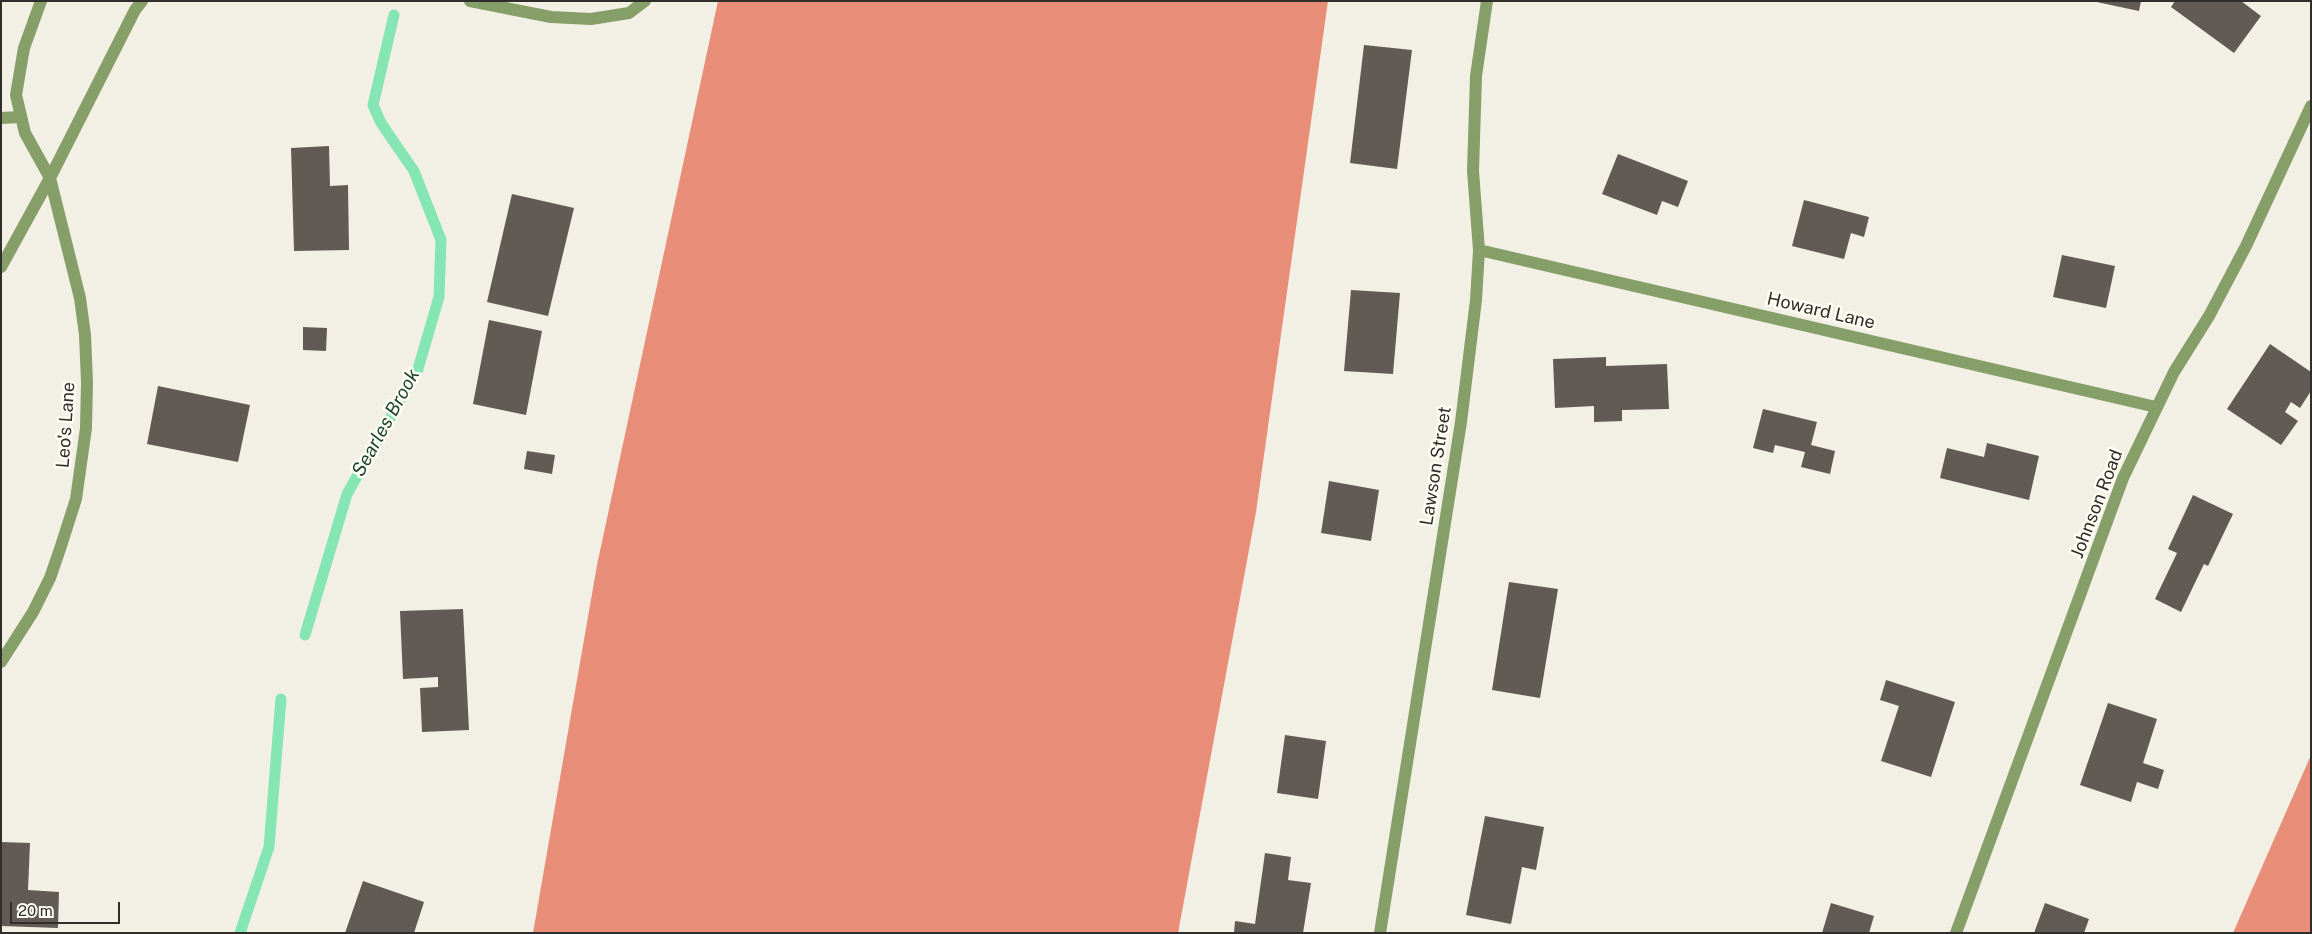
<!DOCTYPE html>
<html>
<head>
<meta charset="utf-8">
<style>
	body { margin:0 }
	#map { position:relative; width:2312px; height:934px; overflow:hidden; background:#f2f0e5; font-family:"Public Sans",sans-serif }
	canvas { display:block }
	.frame { position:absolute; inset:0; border:2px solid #2f2e2a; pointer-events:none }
	.scale { position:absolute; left:10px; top:902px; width:110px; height:22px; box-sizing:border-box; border:2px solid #2f2e2a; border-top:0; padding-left:6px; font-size:15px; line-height:18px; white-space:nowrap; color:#2f2e2a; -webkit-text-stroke:4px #fffdf4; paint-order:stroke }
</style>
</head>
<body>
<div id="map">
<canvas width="2312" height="934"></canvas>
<div class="frame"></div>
<div class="scale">20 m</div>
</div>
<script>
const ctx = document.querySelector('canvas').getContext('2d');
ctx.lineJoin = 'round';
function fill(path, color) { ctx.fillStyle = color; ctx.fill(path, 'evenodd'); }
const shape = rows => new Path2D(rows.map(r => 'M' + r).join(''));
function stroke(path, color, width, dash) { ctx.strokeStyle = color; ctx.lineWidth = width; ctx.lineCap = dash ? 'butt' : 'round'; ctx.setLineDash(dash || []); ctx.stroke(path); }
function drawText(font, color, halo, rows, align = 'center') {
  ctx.font = font + ' "Public Sans",sans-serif'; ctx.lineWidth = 5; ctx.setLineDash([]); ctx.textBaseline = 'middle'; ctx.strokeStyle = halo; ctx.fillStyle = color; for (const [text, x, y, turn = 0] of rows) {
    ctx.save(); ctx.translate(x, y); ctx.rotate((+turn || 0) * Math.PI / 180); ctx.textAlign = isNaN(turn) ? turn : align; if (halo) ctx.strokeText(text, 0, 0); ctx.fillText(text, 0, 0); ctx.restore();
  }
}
fill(shape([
	[718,1,1328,1,1256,512,1178,933,533,933,597,565],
	[2311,755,2311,933,2233,933]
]), '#e88d77');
stroke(shape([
	[305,635,347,494,418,369,439,297,441,240,414,171,381,123,373,105,394,15],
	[240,933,269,847,281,699]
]), '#86e6b3', 11);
fill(shape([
	[2092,1,2141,1,2139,11],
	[2175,1,2241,1,2261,16,2234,53,2171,7],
	[1364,45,1412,50,1397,169,1350,163],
	[329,146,330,186,348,185,349,250,294,251,291,148],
	[1618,154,1688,181,1678,207,1662,201,1657,215,1602,194],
	[512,194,574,208,548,316,487,302],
	[1804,200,1869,217,1864,237,1851,233,1844,259,1792,246],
	[2062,255,2115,266,2106,308,2053,297],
	[1351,290,1400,293,1393,374,1344,371],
	[489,320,542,331,526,415,473,404],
	[303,327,327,328,326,351,303,350],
	[2270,344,2311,372,2311,391,2300,408,2291,402,2285,412,2298,421,2281,445,2227,409],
	[1606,357,1606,366,1667,364,1669,409,1622,410,1622,421,1594,422,1594,406,1555,408,1553,359],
	[158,386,250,405,238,462,147,444],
	[1763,409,1817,422,1811,445,1835,451,1830,474,1801,467,1805,452,1775,445,1773,453,1753,448],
	[1987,443,2039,456,2029,500,1940,478,1947,448,1984,457],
	[527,451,555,455,552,474,524,469],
	[1329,481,1379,490,1371,541,1321,533],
	[2193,495,2233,514,2208,566,2204,564,2181,612,2155,599,2177,553,2168,549],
	[1509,582,1558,589,1540,698,1492,690],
	[463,609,469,730,422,732,420,688,438,687,438,677,403,679,400,611],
	[1886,680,1955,702,1931,777,1881,761,1899,706,1880,700],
	[2108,703,2157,719,2143,763,2164,770,2158,789,2137,782,2131,802,2080,785],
	[1285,735,1326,741,1318,799,1277,793],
	[1485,816,1544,827,1536,870,1522,867,1511,924,1466,915],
	[1,842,30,843,28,890,59,892,58,928,1,926],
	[1265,853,1291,857,1288,880,1311,883,1303,933,1234,933,1235,921,1255,924],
	[363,881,424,902,414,933,345,933],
	[1831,903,1874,916,1869,933,1822,933],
	[2045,903,2089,919,2084,933,2034,933]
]), '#625a54');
stroke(shape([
	[41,1,24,48,16,95,25,133,50,178],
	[1,118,21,117]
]), '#869e68', 12);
stroke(shape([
	[470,1,551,17,591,19,629,13,645,1],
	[1479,250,2156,407],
	[1,267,50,178,135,10,142,1],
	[1,662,33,612,50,578,60,549,76,499,86,428,87,382,85,335,80,298,50,178],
	[1380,933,1461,422,1476,300,1479,250,1473,171,1476,76,1487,1],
	[1956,933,2123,478,2174,372,2209,316,2246,246,2311,106]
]), '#869e68', 12);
drawText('18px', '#2f2e2a', '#fffdf4', [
	["Howard Lane",1821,311,13],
	["Leo's Lane",66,425,-86],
	["Lawson Street",1436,466,-81],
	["Johnson Road",2097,504,-69]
]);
drawText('italic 19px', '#1d4631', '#fffdf4', [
	["Searles Brook",386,423,-61]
]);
</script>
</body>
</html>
